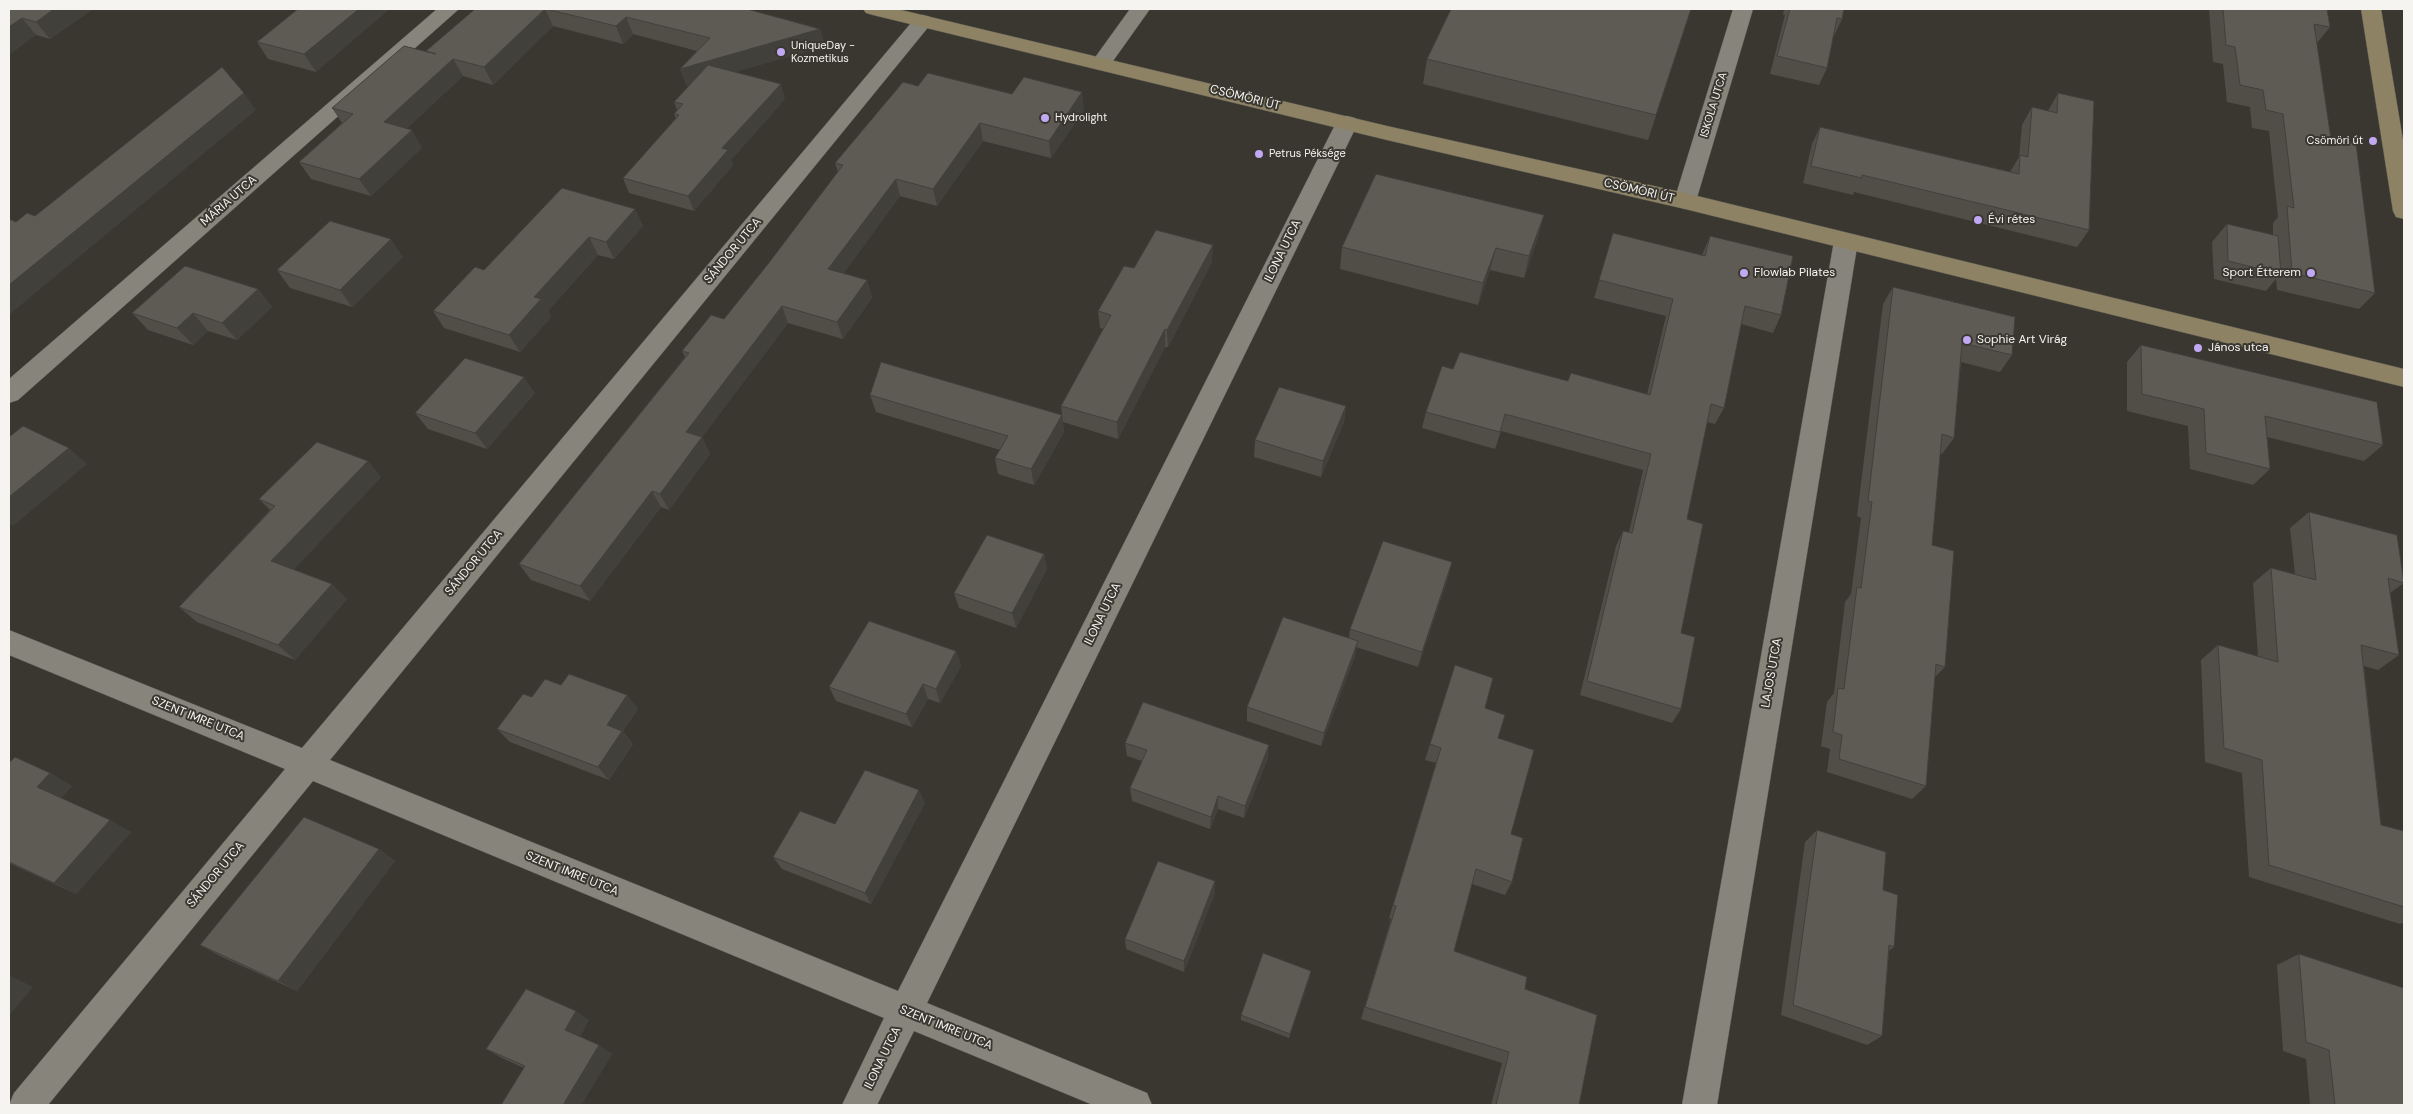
<!DOCTYPE html>
<html>
<head>
<meta charset="utf-8">
<style>
	body { margin:0 }
	#map { position:relative; width:2413px; height:1114px; overflow:hidden; background:#393730; font-family:"DM Sans",sans-serif }
	canvas { display:block }
	.frame { position:absolute; inset:0; border:10px solid #f6f4f0; pointer-events:none }
</style>
</head>
<body>
<div id="map">
<canvas width="2413" height="1114"></canvas>
<div class="frame"></div>
</div>
<script>
const ctx = document.querySelector('canvas').getContext('2d');
ctx.lineJoin = 'round';
const shape = rows => new Path2D(rows.map(r => 'M' + r).join(''));
function stroke(path, color, width, dash) { ctx.strokeStyle = color; ctx.lineWidth = width; ctx.lineCap = dash ? 'butt' : 'round'; ctx.setLineDash(dash || []); ctx.stroke(path); }
function fill(path, color) { ctx.fillStyle = color; ctx.fill(path, 'evenodd'); }
function drawText(font, color, halo, rows, align = 'center') {
  ctx.font = font + ' "DM Sans",sans-serif'; ctx.lineWidth = 4; ctx.setLineDash([]); ctx.textBaseline = 'middle'; ctx.strokeStyle = halo; ctx.fillStyle = color; for (const [text, x, y, turn = 0] of rows) {
    ctx.save(); ctx.translate(x, y); ctx.rotate((+turn || 0) * Math.PI / 180); ctx.textAlign = isNaN(turn) ? turn : align; if (halo) ctx.strokeText(text, 0, 0); ctx.fillText(text, 0, 0); ctx.restore();
  }
}
const street = shape([
	[437,9,459,9,18,400,9,403,9,379,437,9],
	[1130,9,1150,9,1108,68,1101,69,1094,68,1091,63,1130,9],
	[1733,9,1753,9,1696,201,1693,206,1685,209,1677,206,1674,201,1733,9],
	[923,15,930,17,933,21,930,25,330,760,898,991,1336,123,1339,118,1347,116,1355,118,1358,123,927,1003,1147,1093,1152,1105,1093,1105,914,1031,877,1105,842,1105,884,1018,313,781,48,1105,9,1105,14,1093,285,769,9,655,9,630,302,748,916,17,923,15],
	[1846,233,1854,235,1858,241,1717,1105,1682,1105,1834,241,1838,235,1846,233]
]);
const secondary = shape([
	[863,9,897,9,1387,126,1685,193,2404,369,2404,387,1685,209,1387,140,873,15,866,13,863,9],
	[2361,9,2381,9,2404,146,2404,219,2396,217,2393,211,2361,9]
]);
stroke(street, '#585650', 1);
stroke(secondary, '#585650', 1);
fill(street, '#87847c');
fill(secondary, '#8d8264');
fill(shape([
	[9,9,93,9,50,39,36,35],
	[298,9,316,72,268,59,257,42],
	[475,9,747,9,820,29,825,46,735,72,785,99,731,160,733,165,694,211,629,193,623,178,676,119,674,114,677,110,674,102,689,86,687,86,680,69,697,51,633,34,623,44,553,26,493,85,463,76,406,129,422,148,371,196,311,179,299,162,342,123,332,108,426,52],
	[1691,9,1648,140,1423,84,1427,59],
	[1784,9,1844,9,1842,19,1834,36,1833,36,1827,68,1819,85,1770,74,1785,15,1783,15],
	[2209,9,2327,9,2330,27,2317,43,2331,139,2375,293,2359,309,2277,290,2276,279,2266,291,2214,279,2212,242,2227,224,2273,235,2273,223,2278,217,2269,131,2252,128,2250,107,2227,102,2223,64,2213,62],
	[918,86,1012,94,1084,110,1051,158,983,141,937,206,900,196,843,274,867,280,872,298,843,339,788,323,702,437,710,454,669,510,661,507,590,601,531,580,519,564,685,357,682,351,724,319,768,264,838,172,835,163],
	[2058,93,2089,230,2077,247,1854,192,1853,195,1803,183,1812,144,1820,127,2010,172,2019,157,2022,125,2032,107,2048,111],
	[635,209,643,226,614,259,598,255,548,311,551,317,520,352,444,328,433,311],
	[1544,215,1538,237,1524,278,1490,270,1478,305,1340,269,1342,247],
	[1613,233,1702,255,1710,236,1781,315,1773,333,1741,324,1724,408,1715,424,1707,422,1687,519,1681,633,1681,709,1672,723,1580,695,1616,546,1623,531,1629,532,1643,470,1501,431,1495,449,1422,428,1426,412,1453,369,1568,381,1647,394,1666,316,1594,298],
	[403,257,352,307,290,288,277,270],
	[1212,262,1168,347,1165,347,1118,439,1063,422,1061,406,1103,329,1100,328,1098,311,1134,268],
	[1893,287,2012,355,2000,372,1961,362,1954,438,1942,454,1940,453,1932,545,1945,667,1935,677,1926,786,1912,799,1827,772,1830,749,1821,746,1827,702,1834,693,1845,602,1851,594,1861,518,1857,516,1883,304],
	[258,289,272,307,237,340,208,331,193,345,148,330,132,313],
	[2141,345,2383,445,2364,461,2267,437,2270,469,2253,485,2190,469,2188,426,2127,411,2127,362],
	[535,393,487,449,428,429,415,413],
	[870,395,1062,415,1064,432,1034,485,998,474,995,458,1000,450,876,412],
	[1346,406,1344,422,1321,477,1254,457,1255,440],
	[368,461,381,477,293,570,347,599,295,660,197,622,179,607,270,510,259,499],
	[2309,512,2404,583,2390,593,2399,655,2378,670,2364,666,2381,825,2404,831,2404,922,2400,924,2249,877,2242,773,2205,762,2201,660,2218,645,2258,656,2253,583,2271,568,2295,574,2290,528],
	[1044,554,1047,569,1016,628,959,608,954,593],
	[1452,562,1448,578,1418,667,1356,647,1355,656,1321,746,1247,721,1247,707,1349,638,1350,629],
	[956,651,961,666,940,703,928,699,912,727,836,701,829,687],
	[1455,665,1485,708,1498,738,1511,834,1512,882,1505,895,1472,884,1454,951,1525,989,1579,1105,1491,1105,1502,1063,1361,1019,1391,919,1389,918,1436,763,1425,760],
	[561,685,627,695,638,709,623,731,633,744,609,780,510,742,497,729,532,697],
	[1125,743,1268,758,1244,818,1218,809,1210,829,1132,801,1130,788,1142,761,1127,756],
	[9,763,50,773,72,786,61,798,131,832,76,894,9,863],
	[925,803,871,904,782,869,773,857,835,824],
	[1817,830,1894,947,1889,951,1882,1036,1867,1045,1781,1015,1805,842],
	[379,849,395,861,297,991,220,956,200,945],
	[1215,893,1184,972,1126,949,1125,939],
	[2299,954,2404,1105,2310,1105,2306,1059,2283,1051,2277,965],
	[1310,977,1289,1038,1241,1020,1241,1015],
	[589,1020,580,1036,612,1054,581,1105,501,1105,524,1068,502,1058,486,1049]
]), '#514e48');
fill(shape([
	[54,9,93,9,50,39,36,22],
	[359,9,390,9,316,72,304,54],
	[545,9,553,26,493,85,484,67],
	[626,17,633,34,623,44,616,26],
	[22,18,36,35,9,55,9,27],
	[820,29,825,46,687,86,680,69],
	[453,59,463,76,394,140,384,122],
	[781,84,785,99,731,160,733,165,694,211,688,196,722,148],
	[1082,92,1084,110,1051,158,1049,141],
	[244,93,256,110,9,315,9,285],
	[980,123,983,141,937,206,933,189],
	[412,130,422,148,371,196,359,179],
	[896,179,900,196,834,287,828,269],
	[635,209,643,226,614,259,606,242],
	[1544,215,1538,237,1524,278,1529,256],
	[589,237,598,255,548,311,551,317,520,352,509,335,534,297],
	[391,239,403,257,352,307,340,290],
	[1213,245,1212,262,1168,347,1167,330],
	[1496,248,1490,270,1478,305,1483,283],
	[867,280,872,298,843,339,837,322],
	[258,289,272,307,237,340,222,323],
	[782,306,788,323,694,448,686,432],
	[193,313,208,331,193,345,177,328],
	[1165,329,1165,347,1118,439,1117,422],
	[524,377,535,393,487,449,475,433],
	[1346,406,1344,422,1321,477,1323,461],
	[1062,415,1064,432,1034,485,1031,469],
	[702,437,710,454,669,510,660,494],
	[69,448,87,464,13,526,9,523,9,497],
	[368,461,381,477,287,577,271,561],
	[652,491,661,507,590,601,580,586],
	[1044,554,1047,569,1016,628,1012,613],
	[1452,562,1448,578,1418,667,1422,652],
	[332,584,347,599,295,660,278,645],
	[1358,641,1355,656,1321,746,1324,733],
	[956,651,961,666,940,703,936,689],
	[923,684,928,699,912,727,906,714],
	[627,695,638,709,623,731,633,744,609,780,598,767,607,725],
	[1269,745,1268,758,1244,818,1245,806],
	[50,773,72,786,59,800,37,787],
	[919,790,925,803,871,904,865,893],
	[1218,796,1218,809,1210,829,1211,817],
	[110,820,131,832,76,894,54,883],
	[379,849,395,861,297,991,278,981],
	[1215,881,1215,893,1184,972,1184,961],
	[1311,971,1310,977,1289,1038,1290,1034],
	[9,975,33,987,9,1016],
	[576,1011,589,1020,578,1039,565,1030],
	[599,1045,612,1054,581,1105,563,1105]
]), '#42403b');
const building = shape([
	[9,9,54,9,36,22,22,18,9,27,9,9],
	[298,9,359,9,304,54,257,42,298,9],
	[475,9,545,9,484,67,453,59,384,122,412,130,359,179,299,162,353,114,332,108,404,46,436,54,426,51,475,9],
	[546,9,747,9,820,29,680,69,710,38,626,17,616,26,546,9],
	[1451,9,1691,9,1656,115,1427,59,1451,9],
	[1790,9,1844,9,1842,19,1837,18,1827,68,1777,56,1790,9],
	[2223,9,2327,9,2330,27,2314,24,2331,139,2356,143,2375,293,2292,273,2287,206,2294,208,2283,114,2266,110,2263,90,2240,85,2235,47,2226,45,2223,9],
	[708,65,781,84,722,148,728,150,688,196,623,178,679,115,674,114,683,104,674,102,708,65],
	[222,67,244,93,9,285,9,219,16,222,27,213,35,216,222,67],
	[928,73,1012,94,1024,77,1082,92,1049,141,980,123,933,189,896,179,828,269,867,280,837,322,782,306,686,432,702,437,660,494,652,491,580,586,519,564,689,353,682,351,711,315,724,319,768,264,843,165,835,163,903,82,918,86,928,73],
	[2058,93,2094,101,2089,230,1862,175,1862,178,1811,166,1820,127,2019,174,2020,155,2028,157,2032,107,2057,113,2058,93],
	[1376,174,1544,215,1529,256,1496,248,1483,283,1342,247,1376,174],
	[562,188,635,209,606,242,589,237,534,297,541,299,509,335,433,311,475,267,484,270,562,188],
	[330,221,391,239,340,290,277,270,330,221],
	[2227,224,2278,236,2281,274,2228,261,2227,224],
	[1156,230,1213,245,1167,330,1165,329,1117,422,1061,406,1111,315,1098,311,1124,266,1134,268,1156,230],
	[1613,233,1705,256,1710,236,1793,256,1781,315,1745,306,1724,408,1711,404,1687,519,1703,524,1681,633,1695,637,1681,709,1587,681,1623,531,1632,533,1651,454,1505,414,1500,432,1426,412,1442,366,1453,369,1460,352,1568,381,1571,373,1650,395,1673,299,1599,280,1613,233],
	[185,266,258,289,222,323,193,313,177,328,132,313,185,266],
	[1893,287,2015,317,2012,355,1962,343,1954,438,1942,434,1932,545,1954,551,1945,667,1936,664,1926,786,1839,759,1842,735,1833,732,1838,688,1844,689,1857,587,1861,588,1872,502,1868,501,1893,287],
	[2141,345,2377,402,2383,445,2265,416,2270,469,2206,453,2204,409,2142,394,2141,345],
	[465,358,524,377,475,433,415,413,465,358],
	[881,362,1062,415,1031,469,995,458,1008,436,870,395,881,362],
	[1279,387,1346,406,1323,461,1255,440,1279,387],
	[23,426,69,448,9,497,9,437,23,426],
	[317,442,368,461,271,561,332,584,278,645,179,607,275,506,259,499,317,442],
	[2309,512,2397,535,2404,583,2388,578,2399,655,2361,645,2381,825,2404,831,2404,907,2269,865,2262,760,2224,748,2218,645,2278,662,2271,568,2316,580,2309,512],
	[987,535,1044,554,1012,613,954,593,987,535],
	[1383,541,1452,562,1422,652,1350,629,1383,541],
	[1283,617,1358,641,1324,733,1247,707,1283,617],
	[869,621,956,651,936,689,923,684,906,714,829,687,869,621],
	[1455,665,1493,678,1485,708,1505,715,1498,738,1534,750,1511,834,1523,838,1512,882,1476,869,1454,951,1527,977,1525,989,1597,1015,1579,1105,1496,1105,1509,1052,1365,1007,1396,906,1393,905,1441,748,1430,744,1455,665],
	[569,674,627,695,607,725,622,731,598,767,497,729,523,694,532,697,545,679,561,685,569,674],
	[1143,702,1269,745,1245,806,1218,796,1211,817,1130,788,1147,750,1125,743,1143,702],
	[15,757,50,773,37,787,110,820,54,883,9,862,9,763,15,757],
	[865,770,919,790,865,893,773,857,800,811,835,824,865,770],
	[304,817,379,849,278,981,200,945,304,817],
	[1817,830,1886,852,1883,890,1898,895,1894,947,1889,945,1882,1036,1793,1005,1817,830],
	[1158,861,1215,881,1184,961,1125,939,1158,861],
	[1263,953,1311,971,1290,1034,1241,1015,1263,953],
	[2299,954,2404,988,2404,1105,2335,1105,2329,1050,2306,1042,2299,954],
	[526,989,576,1011,565,1030,599,1045,563,1105,501,1105,525,1066,486,1049,526,989]
]);
fill(building, '#5e5b54');
stroke(building, '#42403b', 1);
for (const [x, y, r, color] of [
	[781,52,5,"#c1a8f3"],
	[1045,118,5,"#c1a8f3"],
	[2373,141,5,"#c1a8f3"],
	[1259,154,5,"#c1a8f3"],
	[1978,220,5,"#c1a8f3"],
	[1744,273,5,"#c1a8f3"],
	[2311,273,5,"#c1a8f3"],
	[1967,340,5,"#c1a8f3"],
	[2198,348,5,"#c1a8f3"]
]) { const dot = new Path2D(); dot.arc(x, y, r, 0, 2 * Math.PI); ctx.fillStyle = color; ctx.fill(dot); stroke(dot, '#393730', 2); }
drawText('11px', '#f6f4f0', '#393730', [
	["UniqueDay -",791,46],
	["Kozmetikus",791,59],
	["Hydrolight",1055,118],
	["Csömöri út",2363,141,"right"],
	["Petrus Péksége",1269,154]
], 'left');
drawText('11px', '#f6f4f0', '#393730', [
	["ISKOLA UTCA",1714,105,-73]
]);
drawText('12px', '#f6f4f0', '#393730', [
	["CSÖMÖRI ÚT",1245,98,14],
	["CSÖMÖRI ÚT",1639,191,13],
	["MÁRIA UTCA",229,201,-41],
	["SÁNDOR UTCA",733,251,-50],
	["ILONA UTCA",1283,251,-64],
	["SÁNDOR UTCA",474,563,-50],
	["ILONA UTCA",1103,614,-64],
	["LAJOS UTCA",1772,673,-80],
	["SZENT IMRE UTCA",198,719,22],
	["SZENT IMRE UTCA",572,874,22],
	["SÁNDOR UTCA",216,875,-50],
	["SZENT IMRE UTCA",946,1028,22],
	["ILONA UTCA",883,1058,-64]
]);
drawText('12px', '#f6f4f0', '#393730', [
	["Évi rétes",1988,220],
	["Flowlab Pilates",1754,273],
	["Sport Étterem",2301,273,"right"],
	["Sophie Art Virág",1977,340],
	["János utca",2208,348]
], 'left');
</script>
</body>
</html>
